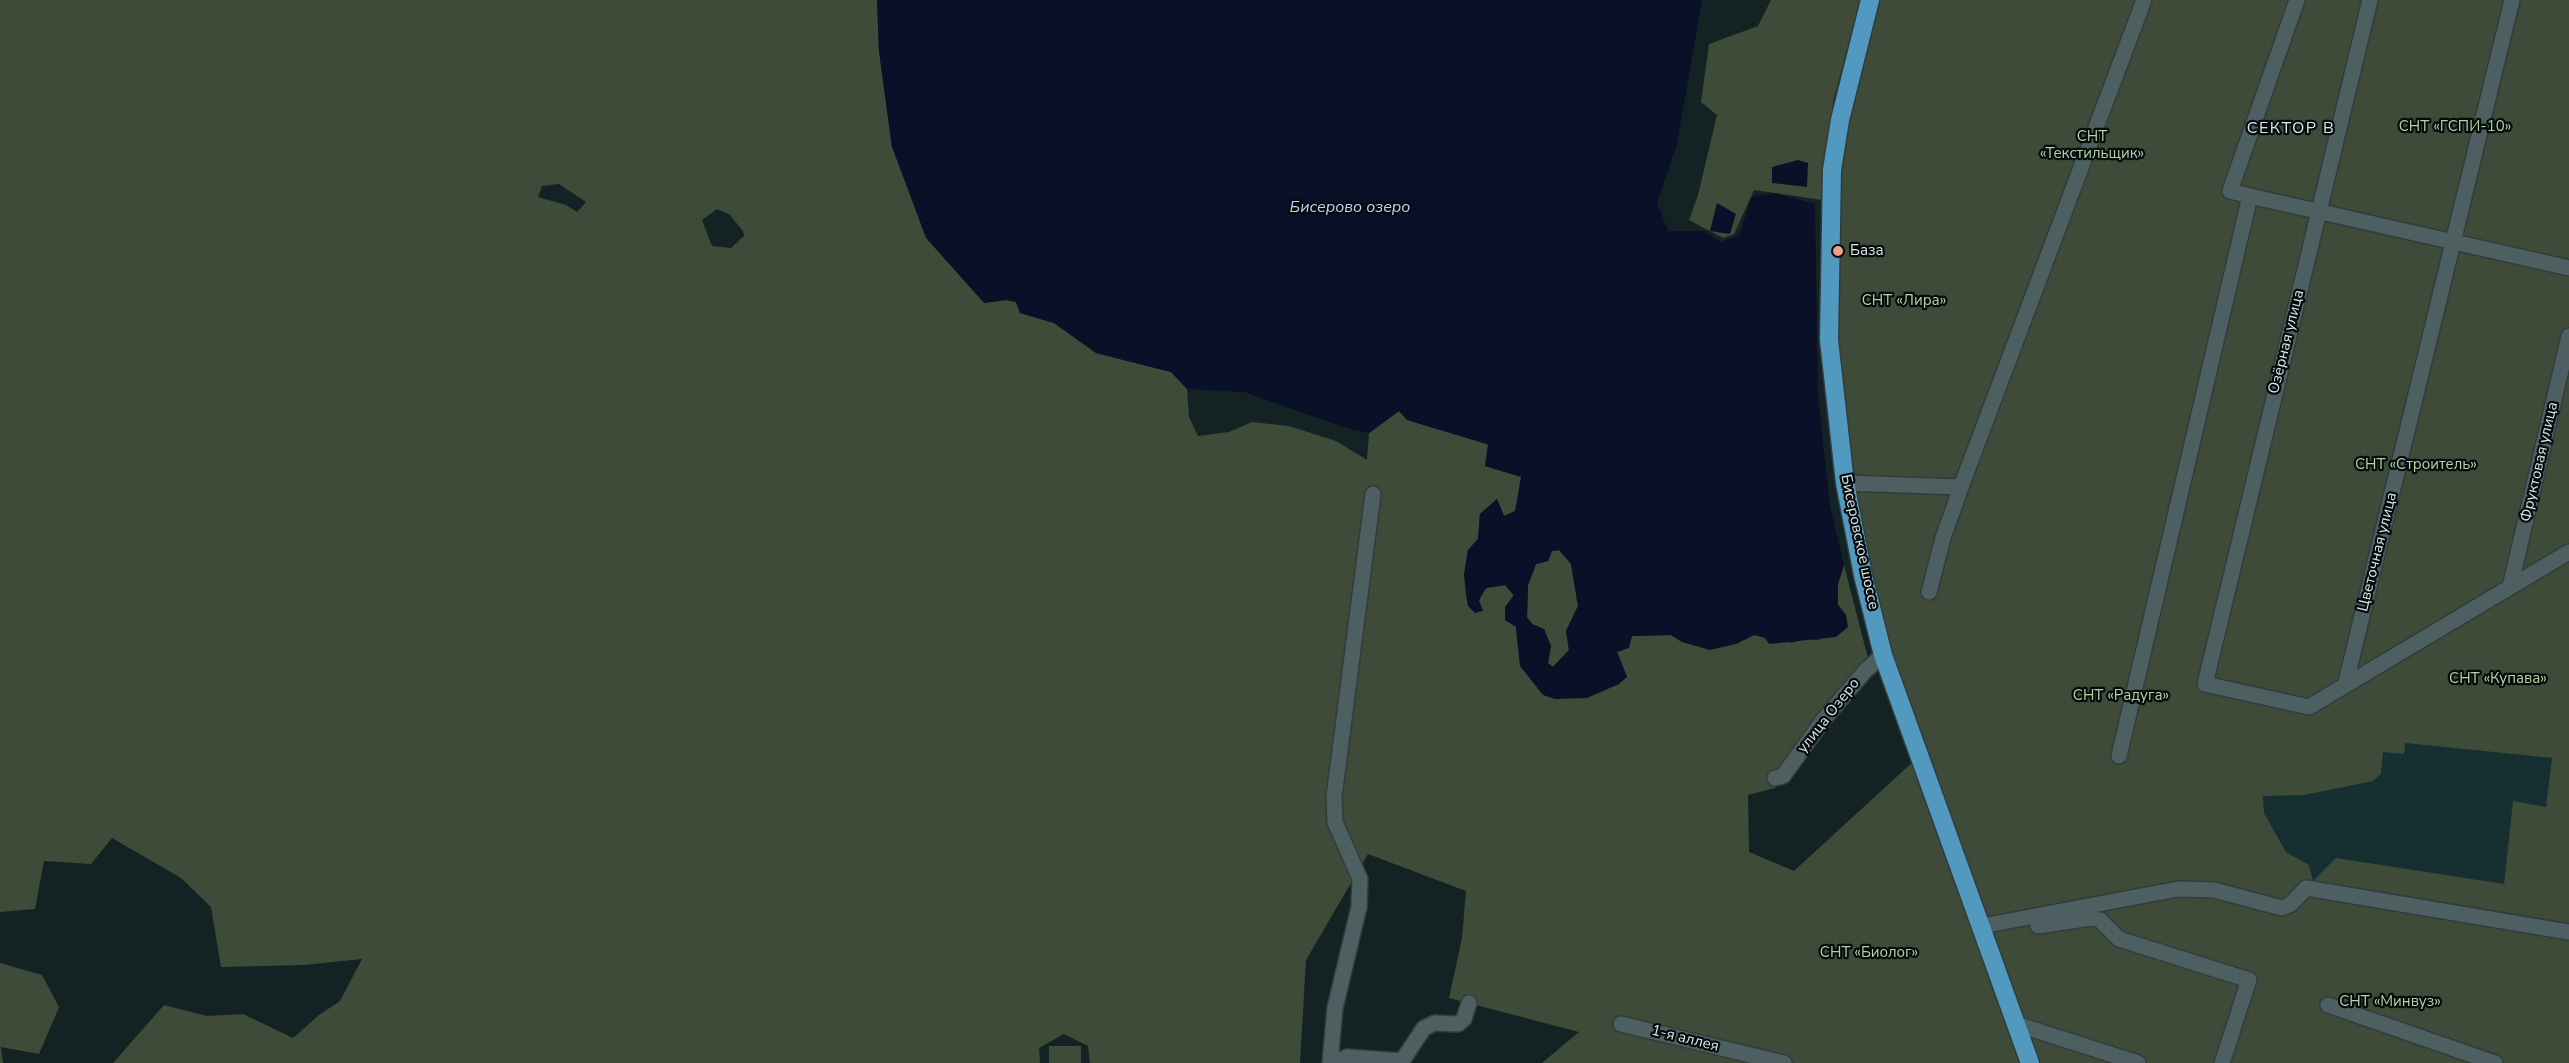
<!DOCTYPE html>
<html>
<head>
<meta charset="utf-8">
<style>
	body { margin:0 }
	canvas { display:block; background:#132324 }
</style>
</head>
<body>
<canvas width="2569" height="1063"></canvas>
<script>
const ctx = document.querySelector('canvas').getContext('2d');
ctx.lineJoin = 'round';
function fill(path, color) { ctx.fillStyle = color; ctx.fill(path, 'evenodd'); }
const shape = rows => new Path2D(rows.map(r => 'M' + r).join(''));
function stroke(path, color, width, dash) { ctx.strokeStyle = color; ctx.lineWidth = width; ctx.lineCap = dash ? 'butt' : 'round'; ctx.setLineDash(dash || []); ctx.stroke(path); }
function drawText(font, color, halo, rows, align = 'center') {
  ctx.font = font + ' "Nunito Sans",sans-serif'; ctx.lineWidth = 4.5; ctx.setLineDash([]); ctx.textBaseline = 'middle'; ctx.strokeStyle = halo; ctx.fillStyle = color; for (const [text, x, y, turn = 0] of rows) {
    ctx.save(); ctx.translate(x, y); ctx.rotate((+turn || 0) * Math.PI / 180); ctx.textAlign = isNaN(turn) ? turn : align; if (halo) ctx.strokeText(text, 0, 0); ctx.fillText(text, 0, 0); ctx.restore();
  }
}
fill(shape([
	[2405,743,2552,758,2546,807,2513,802,2504,884,2313,882,2309,865,2286,852,2264,813,2263,795,2305,795,2373,781,2381,774,2383,751,2403,754]
]), '#162f31');
fill(shape([
	[0,0,877,0,879,51,892,147,984,303,1006,300,1016,302,1020,313,1054,323,1096,353,1171,372,1187,389,1189,417,1198,436,1229,432,1252,422,1289,426,1336,441,1367,460,1369,433,1399,411,1407,420,1489,445,1485,466,1522,477,1519,500,1515,511,1504,516,1497,499,1480,514,1478,539,1468,550,1464,575,1479,600,1486,588,1505,585,1514,596,1505,607,1516,627,1520,666,1627,677,1617,652,1632,636,1671,635,1682,642,1736,644,1754,635,1792,643,1804,639,1819,640,1846,615,1838,605,1838,584,1844,565,1871,670,1775,788,1748,795,1749,852,1794,871,1916,759,2024,1063,1542,1063,1579,1032,1449,998,1462,938,1466,891,1368,854,1306,960,1300,1063,1090,1063,1088,1046,1064,1034,1039,1048,1040,1063,113,1063,164,1005,207,1016,243,1014,293,1038,319,1015,340,1001,362,959,304,965,221,967,211,907,181,878,112,838,91,864,44,861,35,909,0,912],
	[559,184,586,202,577,212,566,205,538,197,542,186],
	[717,209,729,214,743,231,744,236,731,248,712,246,702,220],
	[1771,0,1860,0,1833,102,1822,200,1754,190,1734,234,1723,238,1689,220,1698,195,1717,115,1701,102,1709,44,1758,26],
	[1877,0,2569,0,2569,1063,2038,1063,1890,652,1870,574,1852,483,1836,339,1839,170,1847,121],
	[2405,743,2552,758,2546,807,2513,801,2504,884,2336,858,2313,881,2309,865,2286,852,2264,813,2263,796,2305,795,2373,781,2381,774,2383,752,2404,754],
	[1559,550,1571,564,1578,606,1566,631,1569,650,1553,667,1548,663,1551,646,1544,629,1532,624,1527,617,1528,585,1536,564,1548,561,1552,551],
	[0,963,42,975,59,1007,39,1054,1,1047,3,1063,0,1063],
	[1049,1046,1081,1046,1081,1063,1049,1063]
]), '#3e4b38');
fill(shape([
	[877,0,1702,0,1677,144,1657,203,1668,231,1704,231,1721,242,1739,235,1752,197,1775,193,1815,204,1818,395,1830,506,1844,565,1838,584,1838,605,1846,615,1848,627,1836,637,1769,644,1765,638,1754,635,1736,644,1710,650,1682,642,1671,635,1632,636,1629,648,1617,652,1627,677,1619,684,1587,698,1555,699,1543,695,1520,666,1516,627,1505,620,1505,607,1514,595,1505,585,1486,588,1479,600,1483,611,1475,613,1468,606,1466,595,1464,575,1468,550,1478,539,1480,514,1497,499,1504,516,1515,511,1521,477,1485,466,1488,444,1407,420,1399,411,1369,433,1346,428,1244,392,1187,389,1171,372,1096,353,1054,323,1020,313,1016,302,1006,300,984,303,926,238,892,147,879,51],
	[1559,550,1571,564,1578,606,1566,631,1569,650,1553,667,1548,663,1551,646,1544,629,1532,624,1527,617,1528,585,1536,564,1548,561,1552,551],
	[1798,160,1808,163,1807,187,1772,183,1772,167],
	[1717,203,1736,214,1730,234,1710,231]
]), '#091028');
const minor = shape([
	[2370,0,2205,684,2309,707,2569,552],
	[2250,196,2230,191,2297,0],
	[1845,483,1961,487,2144,0],
	[2510,587,2569,336],
	[1929,592,1943,538,1961,487],
	[2345,686,2512,0],
	[2119,756,2250,196,2569,268],
	[1775,778,1783,776,1824,719,1865,671,1883,655],
	[1982,926,2178,889,2214,890,2282,908,2291,904,2306,888,2569,932],
	[2038,926,2091,918,2100,920,2119,939,2249,980,2222,1063],
	[2328,1005,2495,1063],
	[1621,1024,1784,1063],
	[2016,1024,2138,1063],
	[1330,1063,1335,1008,1359,907,1360,879,1335,822,1334,797,1373,494],
	[1335,1063,1347,1057,1402,1061,1424,1028,1435,1023,1458,1024,1464,1019,1469,1003]
]);
const major = shape([
	[1870,0,1840,120,1832,170,1829,340,1845,483,1863,575,1883,655,2030,1063]
]);
stroke(minor, '#313c3e', 18);
stroke(major, '#313c3e', 21);
stroke(minor, '#4e5f61', 15);
stroke(major, '#5199be', 18);
for (const [x, y, r, color] of [
	[1838,251,6,"#f49e87"]
]) { const dot = new Path2D(); dot.arc(x, y, r, 0, 2 * Math.PI); ctx.fillStyle = color; ctx.fill(dot); stroke(dot, '#050b0c', 2); }
drawText('15px', '#b1d5a1', '#050b0c', [
	["СНТ «ГСПИ-10»",2455,127],
	["СНТ",2092,137],
	["«Текстильщик»",2092,154],
	["СНТ «Лира»",1904,301],
	["СНТ «Строитель»",2416,465],
	["СНТ «Купава»",2498,679],
	["СНТ «Радуга»",2121,696],
	["СНТ «Биолог»",1869,953],
	["СНТ «Минвуз»",2390,1002]
]);
drawText('15px', '#dde7e8', '#050b0c', [
	["База",1850,251]
], 'left');
drawText('15px', '#dde7e8', '#050b0c', [
	["Озёрная улица",2287,342,-76],
	["Фруктовая улица",2540,462,-77],
	["Бисеровское шоссе",1859,542,78],
	["Цветочная улица",2378,552,-76],
	["улица Озеро",1829,716,-52],
	["1-я аллея",1685,1039,14]
]);
ctx.letterSpacing = '1.5px';
drawText('16px', '#dde7e8', '#050b0c', [
	["СЕКТОР В",2291,129]
]);
ctx.letterSpacing = '0px';
drawText('italic 16px', '#c1d0fd', '#050b0c', [
	["Бисерово озеро",1350,208]
]);
</script>
</body>
</html>
